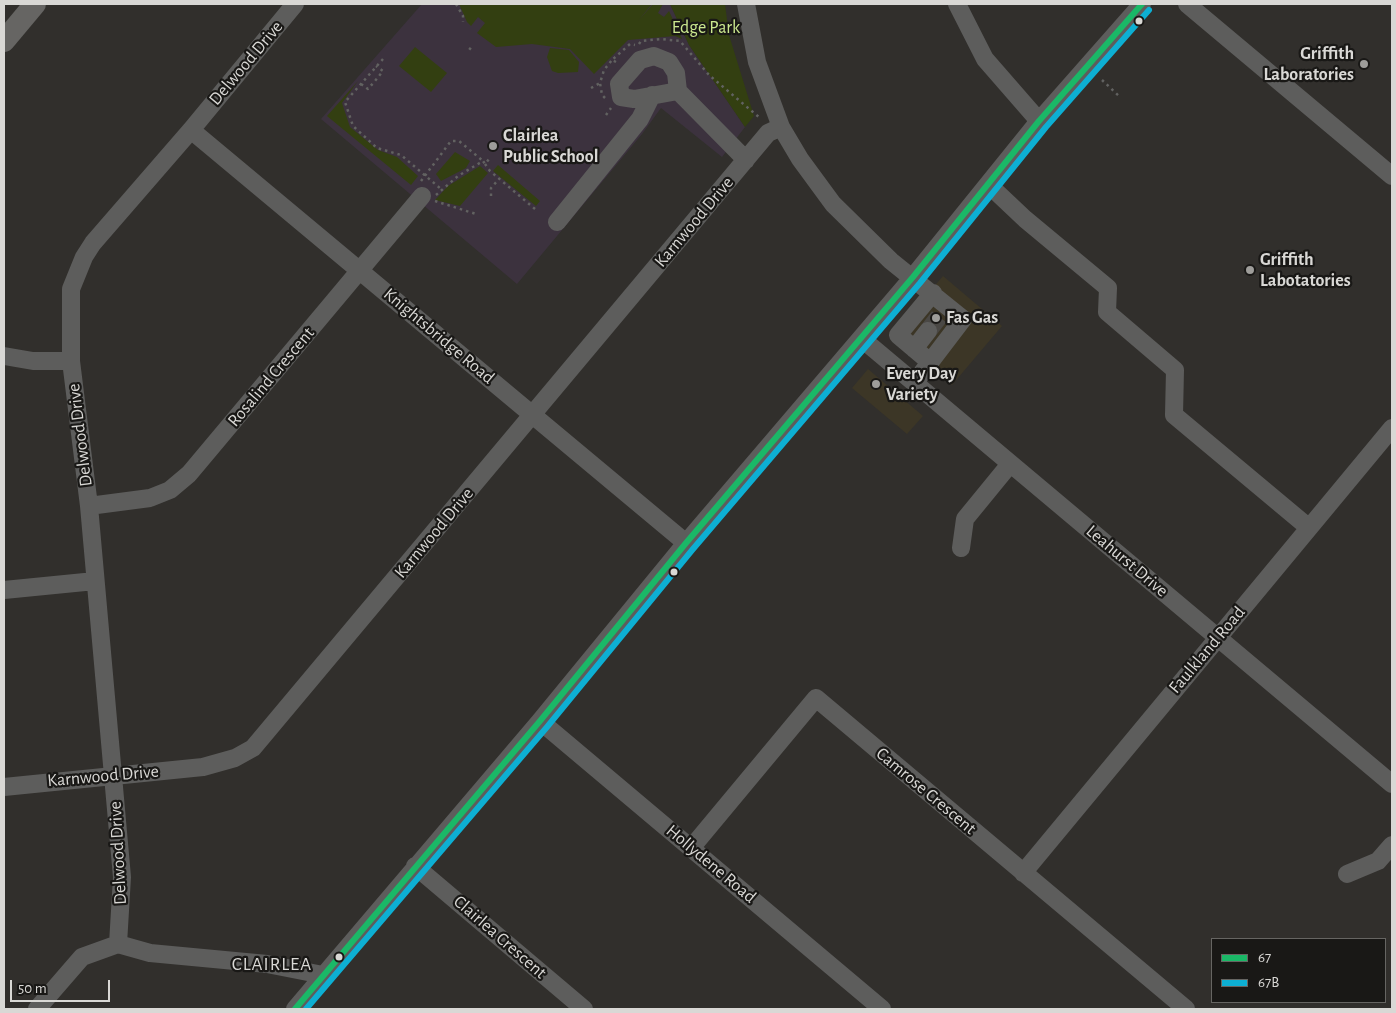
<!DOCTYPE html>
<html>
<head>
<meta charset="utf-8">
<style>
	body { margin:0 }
	#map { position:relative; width:1396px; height:1013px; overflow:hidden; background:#312f2c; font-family:"Alegreya Sans",sans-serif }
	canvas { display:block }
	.frame { position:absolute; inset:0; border:5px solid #d9d8d5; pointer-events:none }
	.legend { position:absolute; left:1211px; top:938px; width:175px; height:65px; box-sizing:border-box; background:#191816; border:1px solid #666562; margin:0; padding:6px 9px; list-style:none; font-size:15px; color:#d9d8d5 }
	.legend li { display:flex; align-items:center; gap:10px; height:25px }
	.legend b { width:25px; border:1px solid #666562 }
	.scale { position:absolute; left:10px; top:980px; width:100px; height:22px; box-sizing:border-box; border:2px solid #d9d8d5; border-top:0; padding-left:6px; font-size:15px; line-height:18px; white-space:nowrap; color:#d9d8d5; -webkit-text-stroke:4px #191816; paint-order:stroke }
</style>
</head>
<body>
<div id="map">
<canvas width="1396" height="1013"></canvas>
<div class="frame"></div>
<ul class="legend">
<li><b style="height:6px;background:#1ab867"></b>67</li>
<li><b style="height:6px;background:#0dafd3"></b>67B</li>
</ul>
<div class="scale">50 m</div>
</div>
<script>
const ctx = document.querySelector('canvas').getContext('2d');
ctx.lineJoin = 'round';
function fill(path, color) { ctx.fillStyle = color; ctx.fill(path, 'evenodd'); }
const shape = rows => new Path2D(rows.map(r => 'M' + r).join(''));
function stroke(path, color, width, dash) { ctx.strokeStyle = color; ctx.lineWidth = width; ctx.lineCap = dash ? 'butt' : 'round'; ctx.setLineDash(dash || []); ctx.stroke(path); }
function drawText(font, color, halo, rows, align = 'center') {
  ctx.font = font + ' "Alegreya Sans",sans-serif'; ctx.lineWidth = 4.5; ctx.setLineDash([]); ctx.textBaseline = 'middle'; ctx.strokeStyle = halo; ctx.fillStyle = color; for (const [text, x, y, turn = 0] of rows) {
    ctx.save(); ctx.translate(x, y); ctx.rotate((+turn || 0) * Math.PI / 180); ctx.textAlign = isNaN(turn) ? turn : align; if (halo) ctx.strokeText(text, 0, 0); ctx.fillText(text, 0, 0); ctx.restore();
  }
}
fill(shape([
	[943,276,1002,326,952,385,893,335],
	[868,369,923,416,907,434,852,388]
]), '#3c3626');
fill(shape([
	[422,4,670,4,689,45,745,127,722,157,661,108,642,134,517,284,321,119]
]), '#3c323e');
fill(shape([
	[459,4,652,4,638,21,653,4,663,4,658,13,664,17,669,11,682,39,675,36,628,40,594,74,570,49,532,44,496,47,477,33,485,23,478,17,471,26,467,22],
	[670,4,725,4,729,35,754,116,745,127,689,45],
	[415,47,447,73,431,92,399,66],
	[550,48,569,50,579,62,578,72,558,73,552,71,547,57],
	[358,81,342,103,350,127,378,150,397,157,418,176,411,185,327,116],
	[455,152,470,161,466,168,441,181,436,174],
	[498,165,540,201,536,206,493,171],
	[480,166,488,173,460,206,435,200,448,186]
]), '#333f11');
stroke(shape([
	[928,331,942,313]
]), '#4a4845', 18, [18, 9]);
stroke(shape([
	[456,4,463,16,463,22],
	[639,44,641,41,661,39,680,41,709,75,760,118],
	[469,48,473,51],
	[383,59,345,102,353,126,377,148,401,155,441,189],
	[616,62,612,60,630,44,635,45],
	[1102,80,1120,97],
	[361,84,368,89,375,81,383,71,376,66],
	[591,88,600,83],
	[605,98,602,95,600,83,604,70,612,60],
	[606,115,611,108],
	[485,164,490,171,535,209],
	[421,181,451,141,459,141,483,161],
	[436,195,458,176,483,161,485,164,490,158],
	[491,196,491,188,499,179],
	[435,201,476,214]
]), '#626261', 2.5, [2.5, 4]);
stroke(shape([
	[746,4,757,62,781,127,800,159,833,204,891,261,963,319,915,382],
	[957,4,985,59,1039,121],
	[1187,4,1392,176],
	[678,91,634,99,621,97,619,84,640,60,654,56,669,62,676,73,678,91,746,160],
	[191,130,686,543],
	[989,185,1025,219,1108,288,1107,312,1175,370,1174,415,1308,527],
	[557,222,640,119,652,95],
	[861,338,1392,784],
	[914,349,928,331],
	[4,356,33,361,71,361],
	[930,362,898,335,933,293],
	[89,506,150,498,170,490,189,474,422,196],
	[961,548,965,519,1010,464],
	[4,590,95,581],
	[540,721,882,1009],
	[4,787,203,767,235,758,253,748,768,133,781,127],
	[692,847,816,698,1186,1009],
	[415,866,584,1009],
	[1023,873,1392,428],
	[1347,874,1378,861,1392,845],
	[118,944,122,877,89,506,71,361,71,289,84,257,93,243,191,130,295,4],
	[37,1009,82,957,118,944,150,953,267,964,323,975],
	[295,1009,540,721,686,543,913,277,1039,121,1142,4]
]), '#5d5d5c', 18);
stroke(shape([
	[4,41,35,4]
]), '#666563', 22);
stroke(shape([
	[295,1009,540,721,686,543,913,277,1039,121,1142,4]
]), '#1ab867', 6);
stroke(shape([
	[306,1009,547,727,693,549,920,283,1046,127,1149,10]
]), '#0dafd3', 6);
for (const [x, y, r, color] of [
	[1139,21,4.5,"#d9d8d5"],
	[1364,64,5,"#9e9d9a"],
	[493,146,5,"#9e9d9a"],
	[1250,270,5,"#9e9d9a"],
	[936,318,5,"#9e9d9a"],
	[876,384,5,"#9e9d9a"],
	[674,572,4.5,"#d9d8d5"],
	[339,957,4.5,"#d9d8d5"]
]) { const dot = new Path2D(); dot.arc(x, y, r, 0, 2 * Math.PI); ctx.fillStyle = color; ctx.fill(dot); stroke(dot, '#191816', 2); }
drawText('18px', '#cbe88f', '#191816', [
	["Edge Park",706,28]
]);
drawText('bold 18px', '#d9d8d5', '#191816', [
	["Griffith",1354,54,"right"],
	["Laboratories",1354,75,"right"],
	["Clairlea",503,136],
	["Public School",503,157],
	["Griffith",1260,260],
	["Labotatories",1260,281],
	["Fas Gas",946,318],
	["Every Day",886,374],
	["Variety",886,395]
], 'left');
drawText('18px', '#d9d8d5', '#191816', [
	["Delwood Drive",246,63,-50],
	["Karnwood Drive",694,222,-50],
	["Knightsbridge Road",439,336,40],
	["Rosalind Crescent",271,377,-50],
	["Delwood Drive",80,435,-97],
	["Karnwood Drive",434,533,-50],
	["Leahurst Drive",1127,561,40],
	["Faulkland Road",1207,650,-50],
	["Karnwood Drive",103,776,-5],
	["Camrose Crescent",926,791,40],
	["Delwood Drive",118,853,-93],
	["Hollydene Road",711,864,40],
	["Clairlea Crescent",500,937,41]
]);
ctx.letterSpacing = '1px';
drawText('19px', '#d9d8d5', '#191816', [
	["CLAIRLEA",272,964]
]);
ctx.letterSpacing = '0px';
</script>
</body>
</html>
